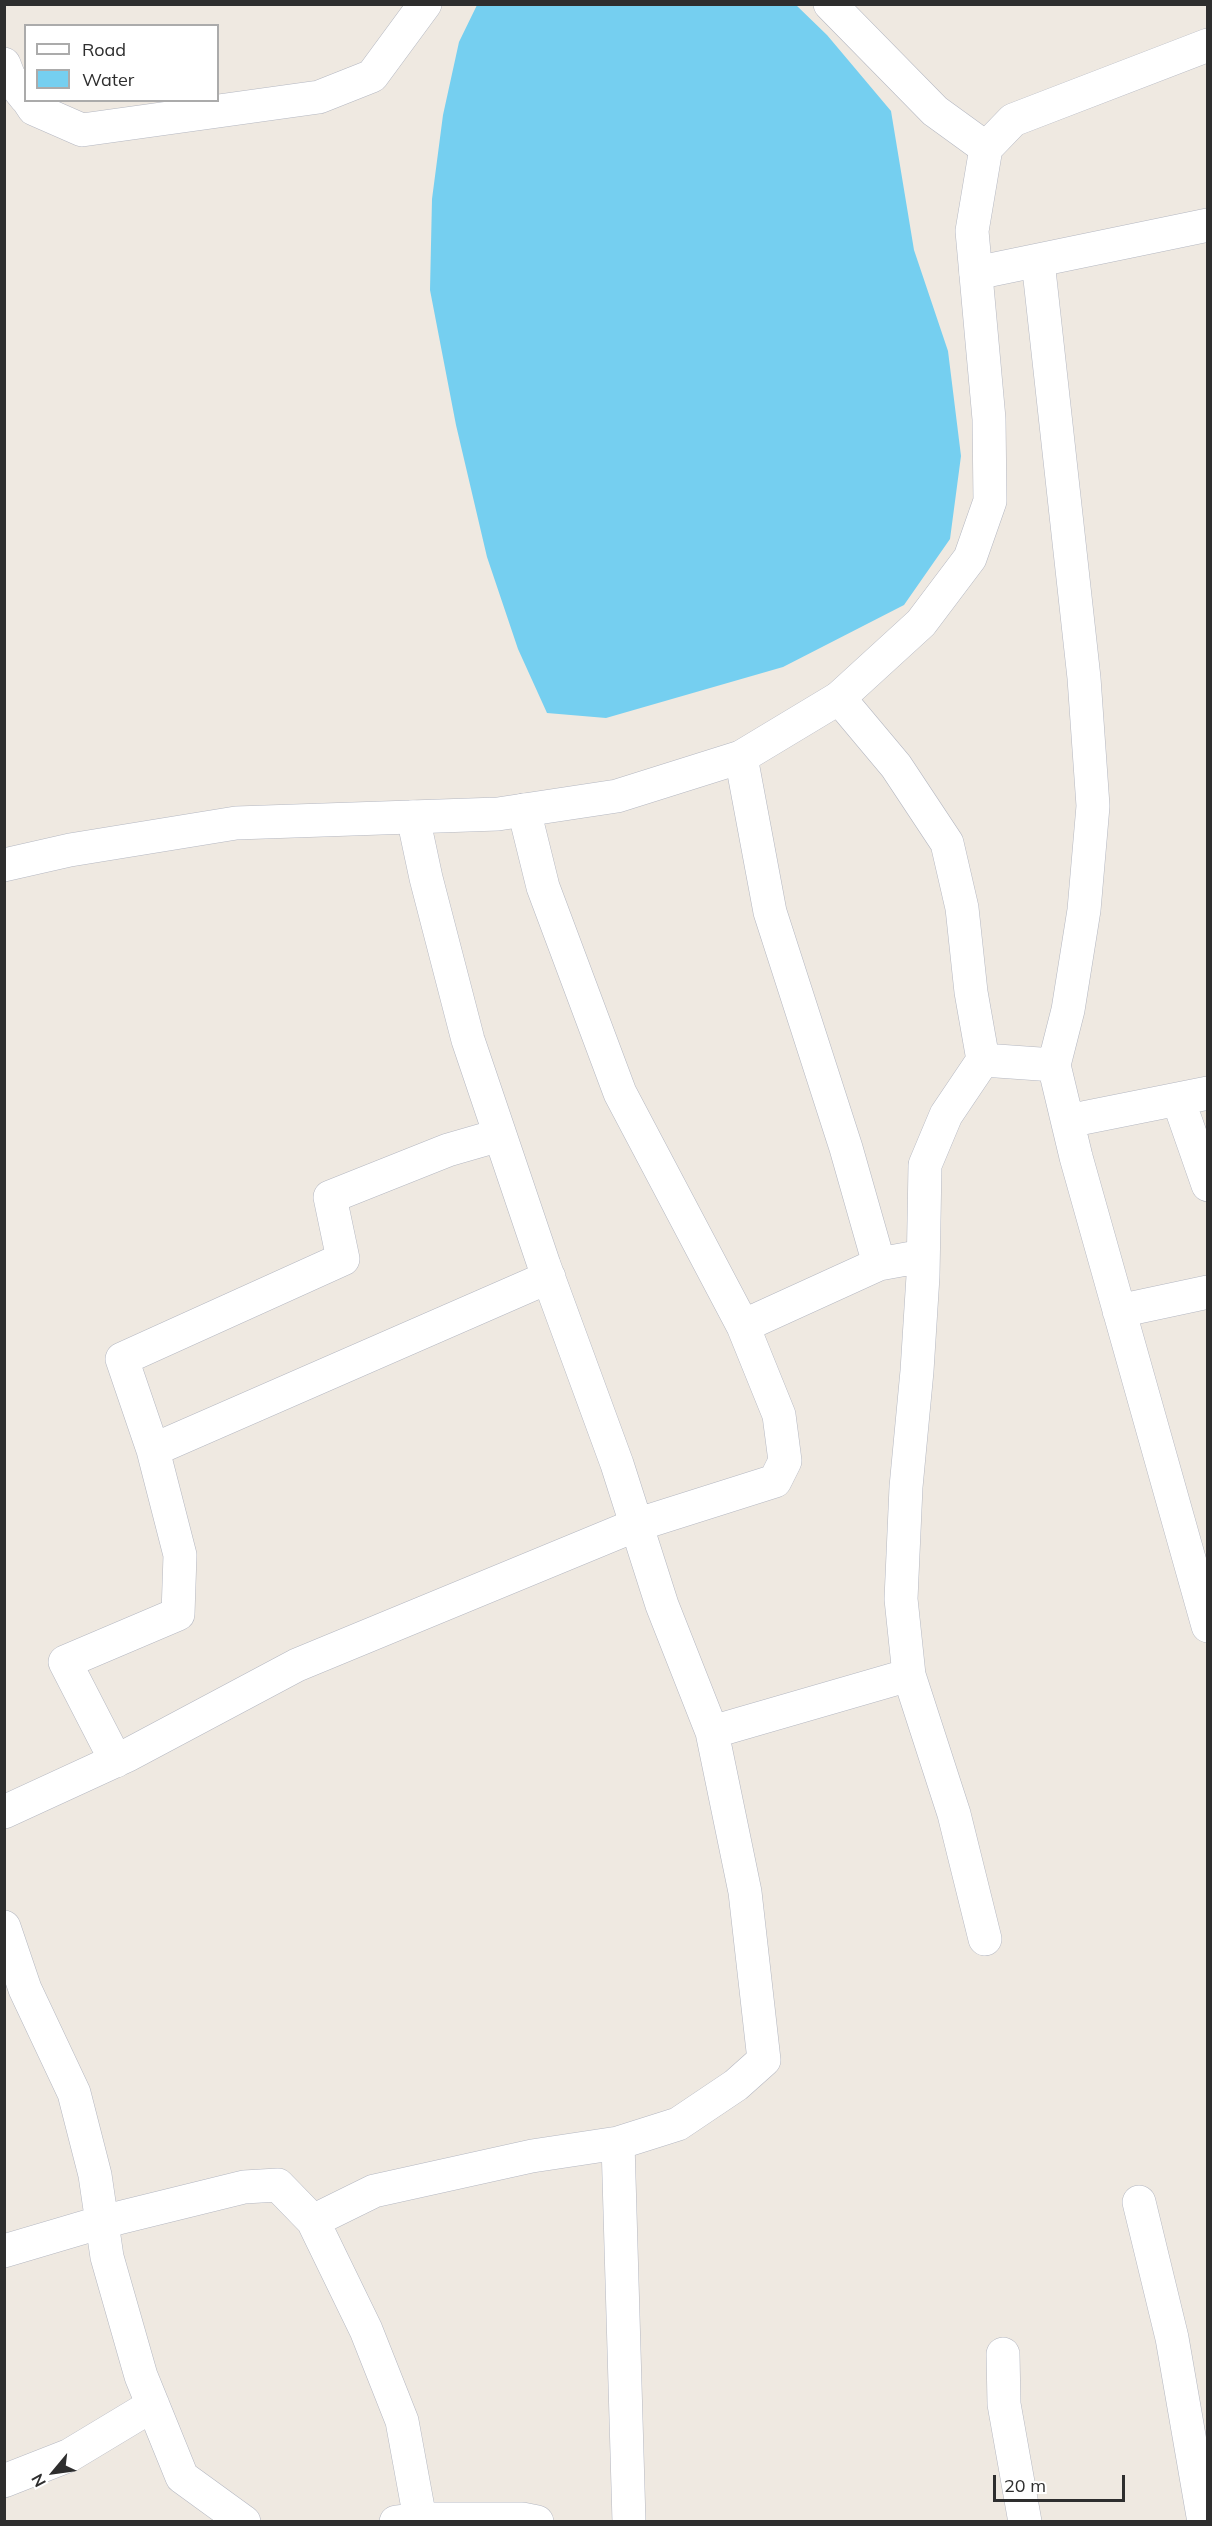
<!DOCTYPE html>
<html>
<head>
<meta charset="utf-8">
<style>
	body { margin:0 }
	#map { position:relative; width:1212px; height:2526px; overflow:hidden; background:#efe9e1; font-family:Mulish,sans-serif }
	canvas { display:block }
	.frame { position:absolute; inset:0; border:6px solid #2e2e2e; pointer-events:none }
	.legend { position:absolute; left:24px; top:24px; width:195px; height:78px; box-sizing:border-box; background:#fff; border:2px solid #ababab; margin:0; padding:8px 10px; list-style:none; font-size:18px; color:#2e2e2e }
	.legend li { display:flex; align-items:center; gap:12px; height:30px }
	.legend b { width:30px; border:2px solid #ababab }
	.north { position:absolute; left:24px; top:2442px; width:60px; height:60px; -webkit-text-stroke:4px #fff; paint-order:stroke; rotate:241deg; font-size:16px; font-weight:700; line-height:24px; text-align:center; color:#2e2e2e }
	.north::after { content:''; display:block; margin:auto; width:21px; height:27px; background:#2e2e2e; clip-path:polygon(50% 0,100% 100%,50% 72%,0 100%) }
	.scale { position:absolute; left:993px; top:2475px; width:132px; height:27px; box-sizing:border-box; border:3px solid #2e2e2e; border-top:0; padding-left:8px; font-size:18px; line-height:21px; white-space:nowrap; color:#2e2e2e; -webkit-text-stroke:4px #fff; paint-order:stroke }
</style>
</head>
<body>
<div id="map">
<canvas width="1212" height="2526"></canvas>
<div class="frame"></div>
<ul class="legend">
<li><b style="height:8px;background:#fff"></b>Road</li>
<li><b style="height:16px;background:#75cff0"></b>Water</li>
</ul>
<div class="north">N</div>
<div class="scale">20 m</div>
</div>
<script>
const ctx = document.querySelector('canvas').getContext('2d');
ctx.lineJoin = 'round';
function fill(path, color) { ctx.fillStyle = color; ctx.fill(path, 'evenodd'); }
const shape = rows => new Path2D(rows.map(r => 'M' + r).join(''));
function stroke(path, color, width, dash) { ctx.strokeStyle = color; ctx.lineWidth = width; ctx.lineCap = dash ? 'butt' : 'round'; ctx.setLineDash(dash || []); ctx.stroke(path); }
fill(shape([
	[477,5,796,5,827,35,891,111,914,250,948,351,961,456,950,539,904,605,783,667,606,718,547,713,518,649,487,557,456,425,430,290,432,199,443,115,459,42]
]), '#75cff0');
const minor = shape([
	[830,4,935,111,986,148],
	[4,64,9,77,26,98],
	[28,100,34,109,82,130,319,97,372,76,425,4],
	[1038,261,1084,678,1093,806,1084,910,1068,1010,1054,1065,1076,1157,1208,1626],
	[976,273,1208,225],
	[839,698,896,766,947,843,962,908,971,992,983,1060,1054,1065],
	[741,757,770,912,846,1148,879,1264],
	[524,810,543,887,620,1093,743,1326,879,1264,923,1256],
	[983,1060,946,1115,925,1165,923,1276,917,1371,906,1487,901,1599,909,1675,954,1814,985,1939],
	[1178,1099,1208,1185],
	[1068,1121,1208,1093],
	[1119,1311,1208,1292],
	[153,1450,549,1277],
	[712,1732,909,1675],
	[116,1761,65,1662,178,1614,180,1555,153,1450,122,1359,343,1259,330,1197,448,1150,500,1135],
	[4,1812,128,1755,297,1665,636,1525,775,1481,785,1461,779,1415,743,1326],
	[4,1927,25,1989,74,2093,95,2175,107,2257,141,2376,182,2477,244,2522],
	[618,2143,629,2522],
	[1139,2202,1172,2338,1204,2522],
	[313,2221,374,2191,532,2156,618,2143,678,2124,736,2085,764,2060,745,1892,712,1732,662,1605,617,1464,544,1265,468,1040,426,878,413,817],
	[4,2251,102,2222,244,2187,278,2185,313,2221,366,2330,402,2421,420,2519],
	[1003,2354,1004,2404,1025,2522],
	[4,2481,70,2455,153,2405],
	[396,2522,420,2519,522,2519,537,2522]
]);
const secondary = shape([
	[4,865,70,850,236,823,498,814,617,796,741,757,839,698,921,623,970,558,990,501,989,419,972,231,986,148,1013,120,1208,45]
]);
stroke(minor, '#b4b7c1', 34);
stroke(secondary, '#b4b7c1', 34);
stroke(minor, '#fff', 33);
stroke(secondary, '#fff', 33);
</script>
</body>
</html>
